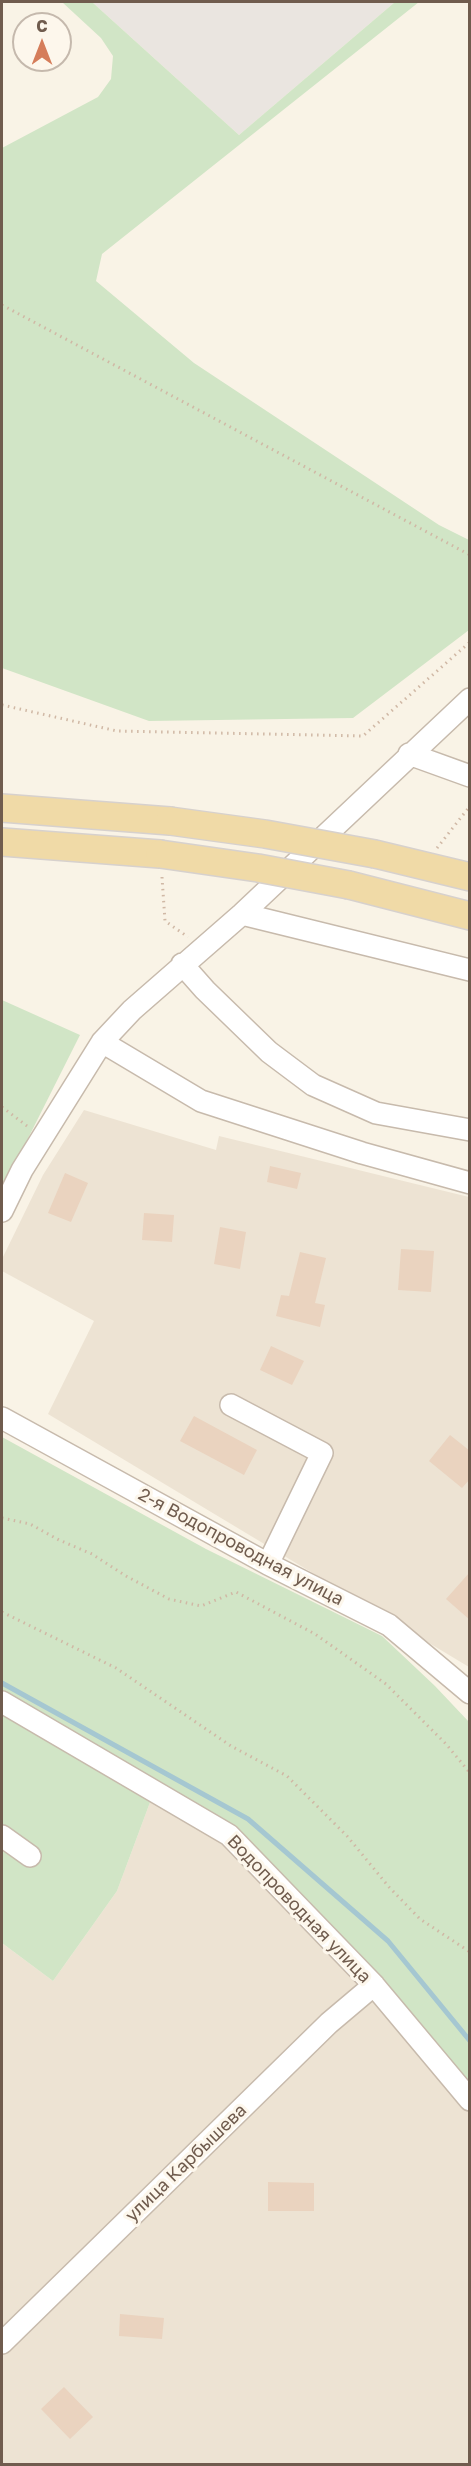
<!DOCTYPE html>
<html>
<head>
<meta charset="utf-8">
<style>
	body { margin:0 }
	#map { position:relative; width:471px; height:2466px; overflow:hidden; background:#f9f3e6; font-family:"Golos Text",sans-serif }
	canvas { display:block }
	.frame { position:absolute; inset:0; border:3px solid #705c4e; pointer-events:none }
	.north { position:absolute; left:12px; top:12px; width:60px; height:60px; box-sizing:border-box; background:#fdf7ec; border:2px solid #c5b9ad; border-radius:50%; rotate:0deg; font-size:16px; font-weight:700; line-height:24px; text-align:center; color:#705c4e }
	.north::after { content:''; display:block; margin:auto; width:21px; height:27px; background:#d57d5a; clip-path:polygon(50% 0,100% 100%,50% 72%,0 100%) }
</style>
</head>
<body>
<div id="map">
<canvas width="471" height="2466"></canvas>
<div class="frame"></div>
<div class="north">С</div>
</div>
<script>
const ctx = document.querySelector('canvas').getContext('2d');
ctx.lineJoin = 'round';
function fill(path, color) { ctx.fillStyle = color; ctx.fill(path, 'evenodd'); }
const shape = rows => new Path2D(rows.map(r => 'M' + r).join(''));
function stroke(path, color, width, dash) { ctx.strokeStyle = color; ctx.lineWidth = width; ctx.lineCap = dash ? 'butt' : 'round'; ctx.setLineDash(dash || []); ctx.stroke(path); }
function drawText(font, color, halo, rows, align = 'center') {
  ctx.font = font + ' "Golos Text",sans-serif'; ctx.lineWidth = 6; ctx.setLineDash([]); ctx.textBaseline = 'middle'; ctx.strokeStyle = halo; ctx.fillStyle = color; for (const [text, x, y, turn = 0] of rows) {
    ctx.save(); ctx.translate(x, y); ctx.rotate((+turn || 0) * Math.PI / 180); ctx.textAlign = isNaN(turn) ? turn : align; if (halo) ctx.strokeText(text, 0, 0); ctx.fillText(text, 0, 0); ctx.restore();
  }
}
fill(shape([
	[84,1110,216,1150,219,1136,469,1197,469,1667,48,1414,94,1321,2,1271,2,1259,43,1175],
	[152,1797,227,1840,365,1983,469,2110,469,2464,2,2464,2,1943,53,1981,117,1891]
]), '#ede3d3');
fill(shape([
	[92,2,395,2,239,135]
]), '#eae5e0');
fill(shape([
	[62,2,92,2,239,135,395,2,419,2,102,254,96,281,194,363,439,525,469,540,469,630,353,718,149,721,2,668,2,148,98,97,111,79,113,56,101,38],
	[2,1000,80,1035,2,1190],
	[2,1437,206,1549,382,1636,435,1686,469,1722,469,2088,235,1830,2,1692],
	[2,1708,152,1797,117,1891,53,1981,2,1943]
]), '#d1e5c6');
stroke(shape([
	[2,1683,248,1819,388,1941,470,2041]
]), '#a5c7d1', 5);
fill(shape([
	[270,1166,301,1173,297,1189,267,1182],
	[65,1173,88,1183,71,1222,48,1213],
	[144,1213,174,1215,172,1242,142,1240],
	[220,1227,246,1232,240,1269,214,1264],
	[401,1249,434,1251,431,1292,398,1290],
	[300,1252,326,1258,315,1303,325,1305,320,1327,276,1316,281,1295,289,1296],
	[271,1346,304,1361,292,1385,260,1370],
	[194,1416,257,1450,244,1475,180,1441],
	[450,1435,470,1451,470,1479,462,1488,429,1461],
	[470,1572,470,1620,446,1599],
	[268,2182,314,2183,314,2211,268,2211],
	[120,2314,164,2318,162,2339,119,2336],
	[64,2387,93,2417,70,2439,41,2409]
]), '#ead3bf');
const minor = shape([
	[409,754,470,776],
	[242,914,470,970],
	[182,964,205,990,269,1052,313,1085,376,1113,470,1130],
	[102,1042,201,1101,362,1153,470,1183],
	[2,1211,22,1170,102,1042,132,1010,242,914,470,699],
	[231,1405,322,1453,268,1564],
	[2,1418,268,1564,389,1625,470,1693],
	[2,1702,229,1835,372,1983,470,2100],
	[2,1836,30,1856],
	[2,2343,329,2023,374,1985]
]);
const major = shape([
	[2,808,170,821],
	[2,842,160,854],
	[375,854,470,877],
	[349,885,470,916]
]);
stroke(minor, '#c7baac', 24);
stroke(major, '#d7d1cd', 30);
stroke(shape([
	[2,305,470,555],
	[2,705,117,731,363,736,470,642],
	[437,848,470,806],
	[162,877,165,921,188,937],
	[2,1107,27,1126],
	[2,1518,30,1524,59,1540,92,1554,126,1576,169,1599,201,1606,236,1592,315,1634,386,1684,446,1744,470,1773],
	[2,1612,116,1668,231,1746,287,1776,347,1836,389,1887,420,1919,470,1952]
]), '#d0b8a5', 3, [1.5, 4.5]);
stroke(minor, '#fff', 21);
stroke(major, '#f0daa7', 27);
const majorBridge = shape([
	[170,821,265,834,375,854],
	[160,854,258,868,349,885]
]);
stroke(majorBridge, '#d7d1cd', 30, []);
stroke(majorBridge, '#f0daa7', 27);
drawText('18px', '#705c4e', '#fdf7ec', [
	["2-я Водопроводная улица",241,1547,28],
	["Водопроводная улица",299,1909,46],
	["улица Карбышева",186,2163,-44]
]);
</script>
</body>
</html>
